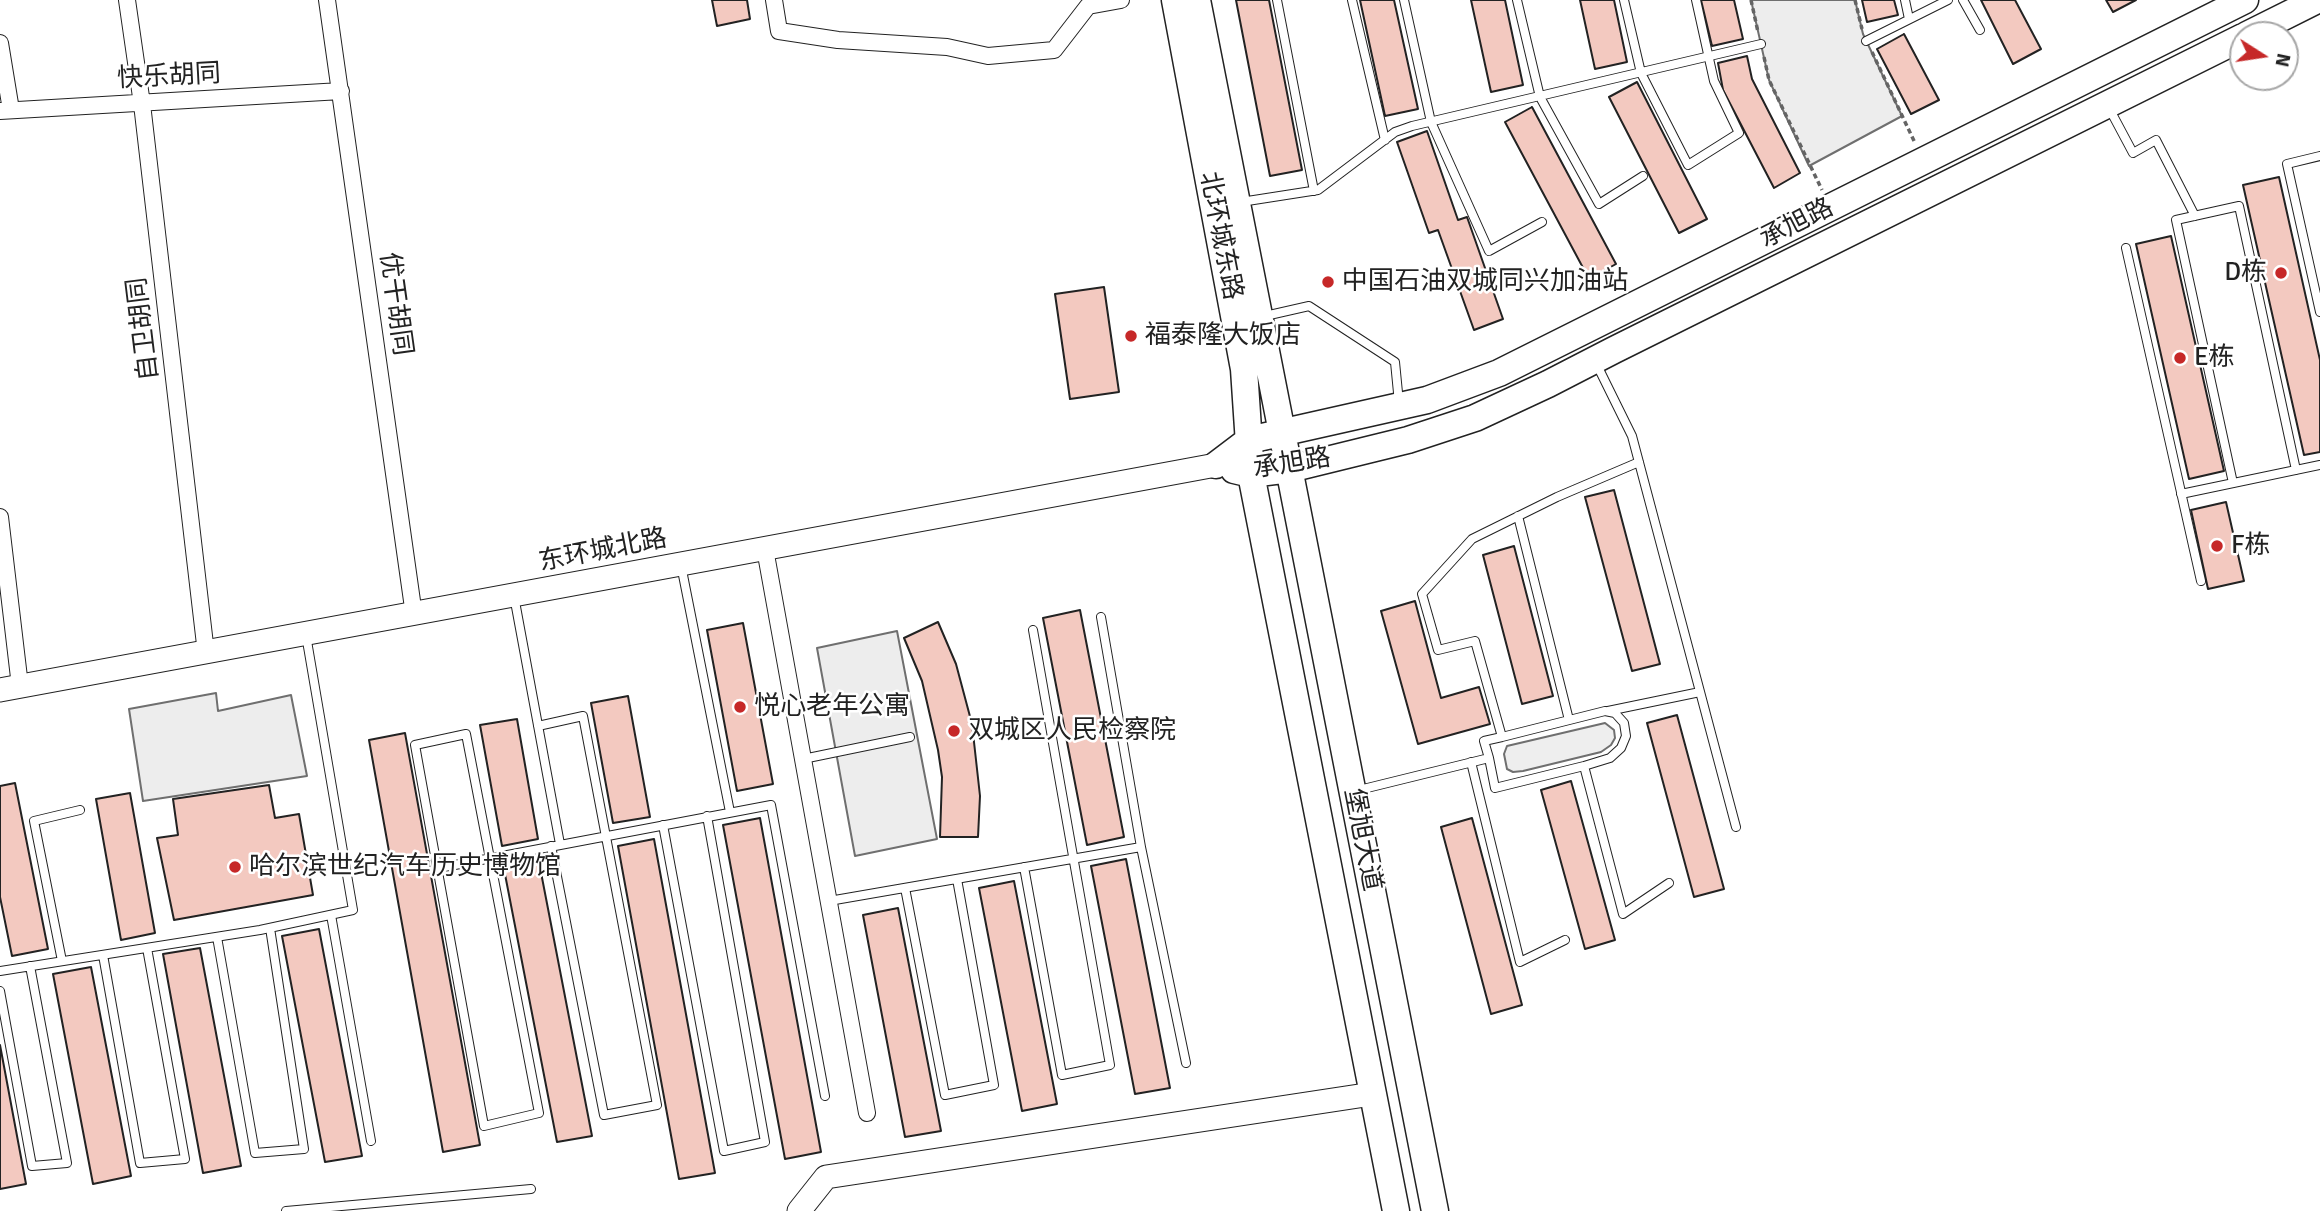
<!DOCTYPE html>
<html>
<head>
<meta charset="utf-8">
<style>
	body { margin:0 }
	#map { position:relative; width:2320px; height:1211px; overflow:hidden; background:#fff; font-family:Signika,sans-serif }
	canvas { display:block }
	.north { position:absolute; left:2229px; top:21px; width:70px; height:70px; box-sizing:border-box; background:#fff; border:2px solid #a7a7a7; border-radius:50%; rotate:102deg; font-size:19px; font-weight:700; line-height:28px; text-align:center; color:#222 }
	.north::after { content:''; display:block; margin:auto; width:24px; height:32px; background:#c62828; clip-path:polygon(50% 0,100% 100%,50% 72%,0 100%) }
</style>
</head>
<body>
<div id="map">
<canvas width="2320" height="1211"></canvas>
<div class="north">N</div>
</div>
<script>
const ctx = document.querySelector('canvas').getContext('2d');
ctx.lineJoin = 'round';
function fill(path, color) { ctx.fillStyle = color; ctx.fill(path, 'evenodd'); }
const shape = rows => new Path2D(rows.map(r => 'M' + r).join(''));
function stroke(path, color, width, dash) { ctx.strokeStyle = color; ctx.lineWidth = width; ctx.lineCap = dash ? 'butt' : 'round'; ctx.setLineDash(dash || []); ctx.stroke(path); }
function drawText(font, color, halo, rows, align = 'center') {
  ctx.font = font + ' Signika,"Noto Sans SC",sans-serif'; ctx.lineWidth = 5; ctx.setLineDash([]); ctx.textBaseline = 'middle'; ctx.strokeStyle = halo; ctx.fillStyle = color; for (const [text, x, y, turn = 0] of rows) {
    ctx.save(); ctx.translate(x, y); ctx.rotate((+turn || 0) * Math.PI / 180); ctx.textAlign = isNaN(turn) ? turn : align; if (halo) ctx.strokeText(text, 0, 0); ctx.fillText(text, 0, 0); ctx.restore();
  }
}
const green = shape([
	[1605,723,1614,730,1615,738,1611,745,1601,752,1523,771,1513,772,1507,769,1504,754,1507,746,1605,723]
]);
fill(green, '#eee');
stroke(green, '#6f6f6f', 2);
const parking = shape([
	[1751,0,1855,0,1863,34,1902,116,1809,166,1769,80,1751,0],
	[897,631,937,839,855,856,817,648,897,631],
	[216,693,218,711,291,695,307,776,143,801,129,709,216,693]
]);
fill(parking, '#ededed');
stroke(parking, '#6f6f6f', 2);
const building = shape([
	[712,0,747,0,750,19,717,26,712,0],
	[1236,0,1269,0,1302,170,1270,176,1236,0],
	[1360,0,1394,0,1418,109,1385,116,1360,0],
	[1471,0,1505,0,1523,85,1491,92,1471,0],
	[1580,0,1614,0,1627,62,1595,69,1580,0],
	[1701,0,1734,0,1743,39,1712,46,1701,0],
	[1862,0,1894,0,1898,15,1867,22,1862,0],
	[1981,0,2015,0,2041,49,2013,64,1981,0],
	[2106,0,2136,0,2113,12,2106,0],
	[1904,34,1939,100,1911,114,1877,49,1904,34],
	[1747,56,1752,79,1800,173,1774,188,1723,90,1718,63,1747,56],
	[1637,82,1707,219,1679,233,1609,97,1637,82],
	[1532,107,1616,264,1589,279,1505,122,1532,107],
	[1427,131,1458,220,1467,217,1503,319,1474,330,1438,230,1429,233,1397,142,1427,131],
	[2279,177,2320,360,2320,452,2304,455,2243,185,2279,177],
	[2171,236,2224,471,2189,479,2136,244,2171,236],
	[1104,287,1119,392,1070,399,1055,294,1104,287],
	[1614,490,1660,664,1632,671,1585,497,1614,490],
	[2226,502,2244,581,2208,589,2191,510,2226,502],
	[1514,546,1553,696,1522,704,1483,555,1514,546],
	[1415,601,1441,698,1479,687,1490,724,1418,744,1381,611,1415,601],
	[1080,610,1124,837,1087,845,1043,618,1080,610],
	[938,622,956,664,972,724,980,796,978,837,940,837,942,777,938,750,922,681,904,638,938,622],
	[743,623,773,784,737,791,707,630,743,623],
	[628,696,650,817,613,823,591,703,628,696],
	[1677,715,1724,889,1694,897,1647,723,1677,715],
	[517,719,538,839,502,846,480,725,517,719],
	[405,733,480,1145,443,1152,369,740,405,733],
	[1571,781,1615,940,1585,949,1541,790,1571,781],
	[15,783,48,949,12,956,0,897,0,786,15,783],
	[269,785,275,818,299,814,313,895,174,920,157,838,178,835,173,799,269,785],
	[130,793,155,933,121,940,96,799,130,793],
	[760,818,821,1152,785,1159,723,825,760,818],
	[1472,818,1522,1005,1491,1014,1441,827,1472,818],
	[654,839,715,1173,679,1179,618,846,654,839],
	[538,857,592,1136,557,1142,503,864,538,857],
	[1126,859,1170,1088,1135,1094,1091,866,1126,859],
	[1014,881,1057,1104,1022,1111,979,888,1014,881],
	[898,908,941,1131,905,1137,863,915,898,908],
	[319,929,362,1156,325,1162,282,936,319,929],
	[200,948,241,1166,203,1173,163,954,200,948],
	[91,967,131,1176,93,1184,53,974,91,967],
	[0,1045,26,1184,0,1189,0,1045]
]);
fill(building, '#f3c9c0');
stroke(building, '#222', 2);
const lane = shape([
	[1277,0,1314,191],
	[1352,0,1385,140],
	[1404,0,1431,122,1489,251,1542,222],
	[1517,0,1540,97,1599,204,1643,176],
	[1624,0,1641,73,1688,165,1739,133,1714,81,1696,0],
	[1905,0,1909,19],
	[1963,0,1980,30],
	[1866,41,1948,0],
	[2109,108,2133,153,2156,140,2195,216],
	[2320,156,2287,164,2320,312],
	[1241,202,1318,190,1395,132,1412,126,1761,44],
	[2126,248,2201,581],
	[1265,316,1309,306,1395,362,1399,403],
	[1596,363,1632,436,1736,827],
	[2233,483,2176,220,2239,206,2296,470],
	[2181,494,2320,465],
	[1518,516,1569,720],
	[681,565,730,812],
	[514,596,560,844],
	[1101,617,1141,847,1186,1063],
	[1608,711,1700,692],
	[538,726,583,716,657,1105,604,1115,551,846],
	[466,734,539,1113,484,1126,415,745,466,734],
	[1502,737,1475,641,1438,650,1422,594,1472,539,1557,497,1639,462],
	[803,759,910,737],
	[1471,762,1520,962,1565,940],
	[1584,766,1623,914,1669,883],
	[1355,791,1489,758,1484,741,1502,737,1605,711,1615,713,1624,723,1626,736,1621,748,1610,758,1584,766,1495,788,1489,758],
	[663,825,724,1151,765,1142,707,816],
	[1024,867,1062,1075,1110,1065,1033,630],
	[439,868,771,805,825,1096],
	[905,888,945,1095,994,1085,957,879],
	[829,901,1141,847],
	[331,915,371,1141],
	[217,937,255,1153,304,1149,270,928],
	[103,955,140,1163,185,1159,147,948],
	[62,961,34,821,80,810],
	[0,971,260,930,353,910,306,635],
	[0,991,32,1166,67,1163,30,966],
	[286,1211,531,1189]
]);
const street = shape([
	[127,0,142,104,206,653],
	[327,0,414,615],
	[774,0,779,31,838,40,947,47,988,56,1054,50,1088,6,1121,0],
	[0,43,11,110],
	[0,111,341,91],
	[0,517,20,686],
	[765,549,867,1113]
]);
const secondary = shape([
	[0,690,1216,465],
	[799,1211,826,1177,1372,1094]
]);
const primary = shape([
	[1175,0,1244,369,1251,474,1396,1211],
	[1197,0,1435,1211],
	[2247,35,2317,0],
	[1216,465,1249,440,1427,400,1499,373,2245,0],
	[1234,470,1251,474,1290,469,1408,440,1475,418,1548,384,1614,350,2243,37]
]);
stroke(lane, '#222', 10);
stroke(street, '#222', 18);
stroke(secondary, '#222', 25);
stroke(primary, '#222', 29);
stroke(shape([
	[1751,0,1758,32],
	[1855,0,1862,29],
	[1872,52,1915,143],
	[1764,57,1769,80,1822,190]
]), '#646464', 3.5, [5, 3.5]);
stroke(lane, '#fff', 8);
stroke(street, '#fff', 16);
stroke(secondary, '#fff', 23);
stroke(primary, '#fff', 26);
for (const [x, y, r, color] of [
	[2281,273,7,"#c62828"],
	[1328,282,7,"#c62828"],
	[1131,336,7,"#c62828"],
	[2180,358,7,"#c62828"],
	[2217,546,7,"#c62828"],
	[740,707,7,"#c62828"],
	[954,731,7,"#c62828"],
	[235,867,7,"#c62828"]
]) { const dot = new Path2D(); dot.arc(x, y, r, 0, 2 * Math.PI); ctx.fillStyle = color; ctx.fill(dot); stroke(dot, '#fff', 2.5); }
drawText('26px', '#222', '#fff', [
	["快乐胡同",169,77,-3],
	["承旭路",1797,224,-27],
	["北环城东路",1220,236,79],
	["优干胡同",395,304,82],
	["自卫胡同",144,329,-97],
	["承旭路",1292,464,-9],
	["东环城北路",603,551,-11],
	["堡旭大道",1362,840,79]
]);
drawText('26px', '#222', '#fff', [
	["D栋",2267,273,"right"],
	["中国石油双城同兴加油站",1342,282],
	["福泰隆大饭店",1145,336],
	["E栋",2194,358],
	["F栋",2231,546],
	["悦心老年公寓",754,707],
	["双城区人民检察院",968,731],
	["哈尔滨世纪汽车历史博物馆",249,867]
], 'left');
</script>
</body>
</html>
